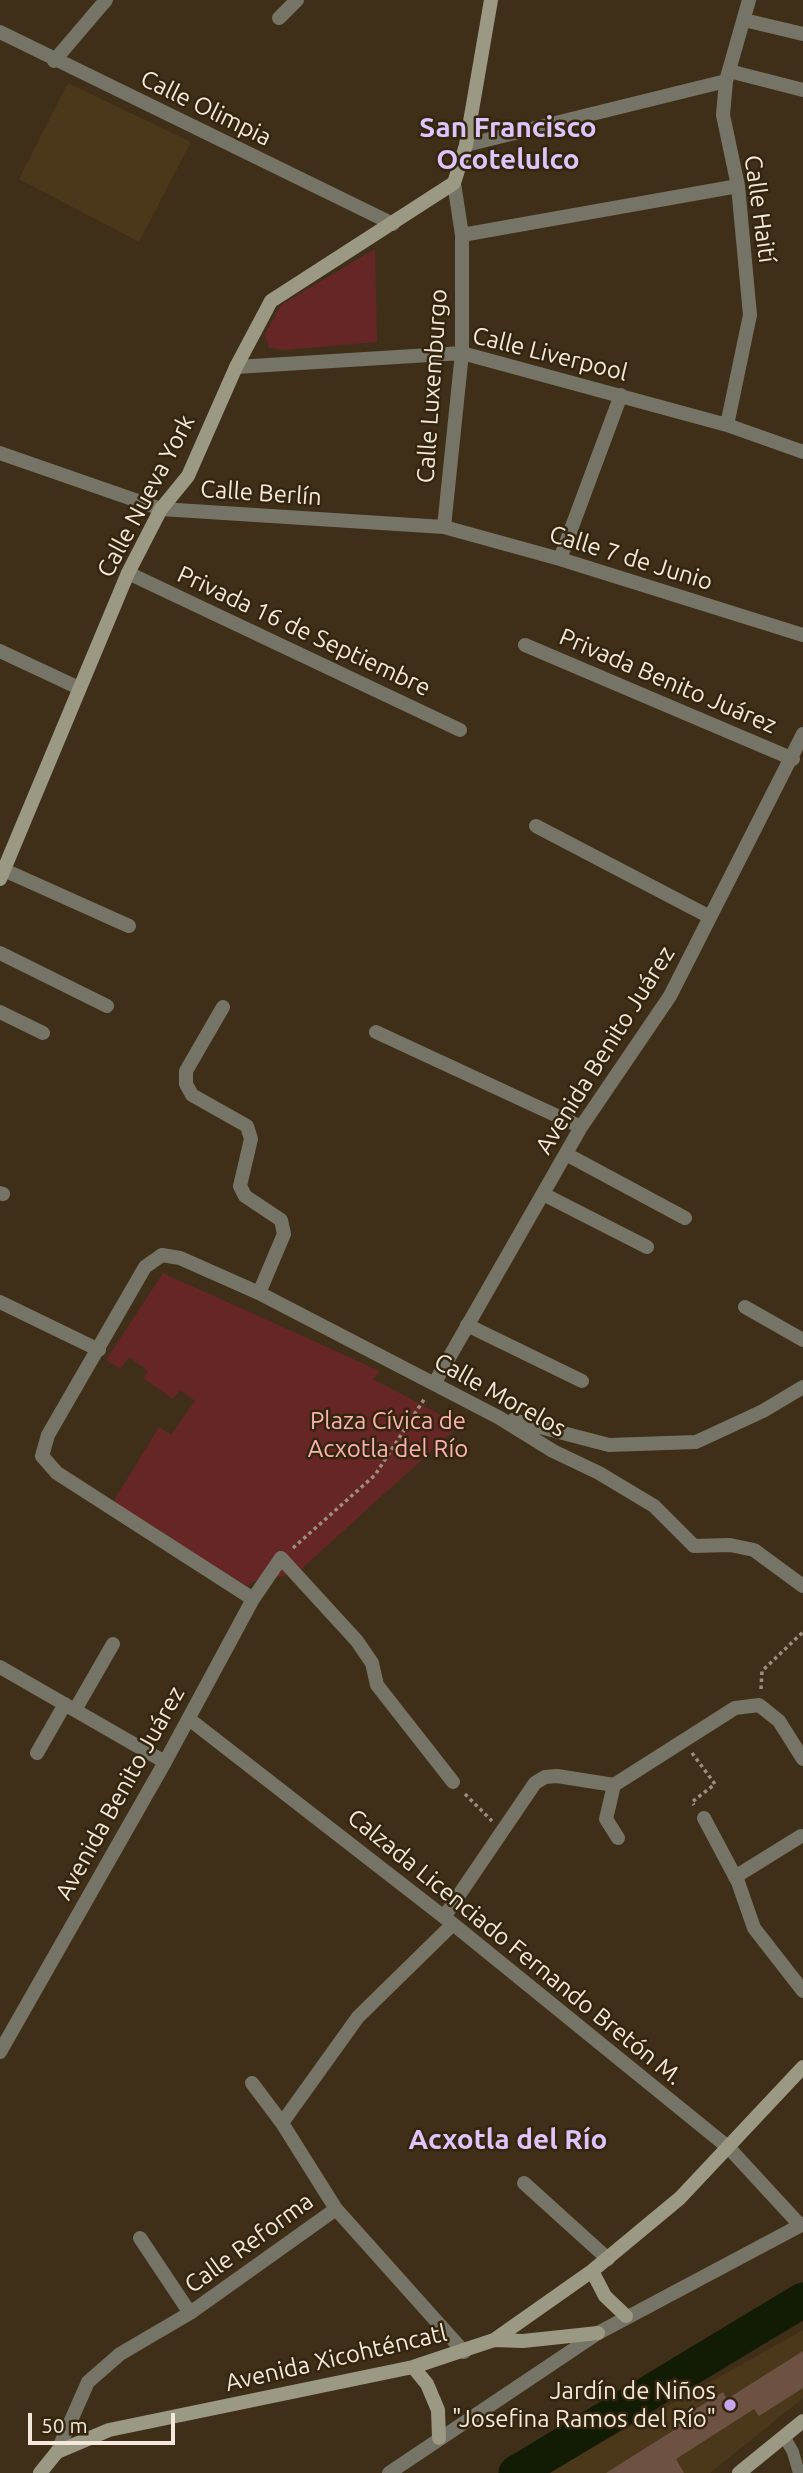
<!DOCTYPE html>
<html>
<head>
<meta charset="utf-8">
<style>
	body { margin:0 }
	#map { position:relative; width:803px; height:2473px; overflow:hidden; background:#3f2f18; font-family:Ubuntu,sans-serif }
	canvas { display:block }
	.scale { position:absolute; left:28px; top:2413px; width:147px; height:32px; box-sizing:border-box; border:4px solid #f3e8db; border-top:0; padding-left:9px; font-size:21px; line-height:24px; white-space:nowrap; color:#f3e8db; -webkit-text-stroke:5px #34250e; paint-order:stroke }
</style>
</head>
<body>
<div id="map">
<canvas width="803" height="2473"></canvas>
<div class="scale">50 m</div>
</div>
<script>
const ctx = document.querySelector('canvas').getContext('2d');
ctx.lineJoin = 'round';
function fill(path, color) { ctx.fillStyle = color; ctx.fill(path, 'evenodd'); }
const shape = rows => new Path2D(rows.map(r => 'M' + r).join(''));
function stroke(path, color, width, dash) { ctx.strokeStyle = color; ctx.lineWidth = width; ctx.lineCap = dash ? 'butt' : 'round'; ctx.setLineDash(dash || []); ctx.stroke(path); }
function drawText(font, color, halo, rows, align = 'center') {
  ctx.font = font + ' Ubuntu,sans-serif'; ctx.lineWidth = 5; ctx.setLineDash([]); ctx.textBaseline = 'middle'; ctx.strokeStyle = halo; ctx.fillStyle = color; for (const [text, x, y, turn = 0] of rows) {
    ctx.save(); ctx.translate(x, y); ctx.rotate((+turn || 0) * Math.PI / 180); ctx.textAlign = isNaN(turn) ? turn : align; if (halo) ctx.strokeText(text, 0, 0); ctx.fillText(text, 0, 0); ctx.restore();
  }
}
fill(shape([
	[68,83,191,142,139,242,19,179],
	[803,2330,803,2398,710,2473,547,2473]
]), '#4b3719');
fill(shape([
	[375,249,377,342,284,350,269,348,265,334,281,305],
	[163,1273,380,1371,373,1379,460,1425,297,1573,253,1582,247,1587,113,1502,159,1427,171,1435,195,1401,180,1390,173,1399,143,1378,148,1371,129,1357,120,1369,106,1360]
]), '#662626');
stroke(shape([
	[516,2473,803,2300]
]), '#121b03', 35);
fill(shape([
	[803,2351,803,2388,759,2416,754,2409,676,2459,684,2473,606,2473,679,2427,675,2422,723,2392,727,2399]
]), '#6d5244');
stroke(shape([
	[293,1548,375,1475,425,1398],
	[761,1689,762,1671,803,1632],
	[692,1753,715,1784,692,1802,694,1805],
	[465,1794,492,1821]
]), '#9b8e7c', 3.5, [3.5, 3.5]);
stroke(shape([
	[784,2436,793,2452,799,2473]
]), '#757467', 12);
stroke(shape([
	[279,18,297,0],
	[744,20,803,34],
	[0,32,393,224],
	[54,61,106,0],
	[729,71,803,90],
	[466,145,726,81],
	[462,235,738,186],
	[236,367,462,353,727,425,803,452],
	[727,425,750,315,738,186,723,115,726,81,749,0],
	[0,453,161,509,444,527,560,559,803,635],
	[444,527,462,353,462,235,454,183],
	[560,559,621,395],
	[128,573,460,730],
	[525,645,793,759],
	[0,651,79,688],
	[536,826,710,917],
	[4,870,129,926],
	[0,953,107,1006],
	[223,1007,186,1071,186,1084,192,1095,247,1126,251,1139,240,1186,245,1196,281,1220,284,1234,259,1293],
	[0,1012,43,1033],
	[376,1032,581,1127],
	[566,1154,685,1218],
	[0,1193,3,1194],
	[543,1194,647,1247],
	[0,1302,99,1350],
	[745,1307,803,1340],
	[467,1325,582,1381],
	[434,1384,581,1127,670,996,803,734],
	[513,1420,609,1445,696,1442,763,1411,803,1387],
	[253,1599,57,1473,42,1456,48,1435,145,1267,162,1255,180,1258,259,1293,498,1417,553,1451,599,1473,654,1506,694,1546,730,1545,754,1550,803,1586],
	[0,1667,165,1762],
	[75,1710,113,1644],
	[189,1719,453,1924,729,2148,800,2225],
	[37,1753,65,1704],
	[614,1785,735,1708,759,1705,779,1721,803,1759],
	[614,1785,606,1819,618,1838],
	[704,1818,738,1882,754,1928,803,1991],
	[735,1877,801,1836],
	[444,1917,535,1783,545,1777,557,1776,614,1785],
	[0,2052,165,1762,253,1599,281,1558,357,1641,372,1663,377,1685,453,1782],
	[252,2083,282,2123,336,2209,464,2352],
	[282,2123,358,2017,453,1924],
	[524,2183,608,2259],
	[140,2238,190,2313],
	[57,2452,88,2382,120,2354,190,2313,336,2209],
	[389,2473,598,2333,803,2224]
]), '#757467', 14);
stroke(shape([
	[0,879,128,573,161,509,188,476,236,367,271,301,454,183,466,145,491,0],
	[592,2271,605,2296,626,2316],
	[494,2340,523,2341,598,2333],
	[413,2367,427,2384,438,2410,439,2438],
	[40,2473,57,2452,109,2430,413,2367,494,2340,592,2271,680,2198,803,2067],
	[739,2473,803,2421]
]), '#9b9884', 14);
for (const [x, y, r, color] of [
	[730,2405,7,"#c8a6ef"]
]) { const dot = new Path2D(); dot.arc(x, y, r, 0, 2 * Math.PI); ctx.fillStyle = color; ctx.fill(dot); stroke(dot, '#34250e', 2.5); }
drawText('24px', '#f3e8db', '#34250e', [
	["Calle Olimpia",206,108,26],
	["Calle Haití",760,209,82],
	["Calle Liverpool",550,354,14],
	["Calle Luxemburgo",432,386,-86],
	["Calle Berlín",261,493,4],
	["Calle Nueva York",146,496,-62],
	["Calle 7 de Junio",631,558,17],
	["Privada 16 de Septiembre",304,631,25],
	["Privada Benito Juárez",668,681,23],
	["Avenida Benito Juárez",605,1050,-58],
	["Calle Morelos",500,1395,29],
	["Avenida Benito Juárez",120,1793,-61],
	["Calzada Licenciado Fernando Bretón M.",515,1947,39],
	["Calle Reforma",249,2243,-36],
	["Avenida Xicohténcatl",336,2358,-13]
]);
drawText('24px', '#fbb3af', '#34250e', [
	["Plaza Cívica de",388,1421],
	["Acxotla del Río",388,1449]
]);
drawText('24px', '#f3e8db', '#34250e', [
	["Jardín de Niños",716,2391],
	["\"Josefina Ramos del Río\"",716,2419]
], 'right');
drawText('bold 28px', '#ddc4fb', '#34250e', [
	["San Francisco",508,128],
	["Ocotelulco",508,160],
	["Acxotla del Río",508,2140]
]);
</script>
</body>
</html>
